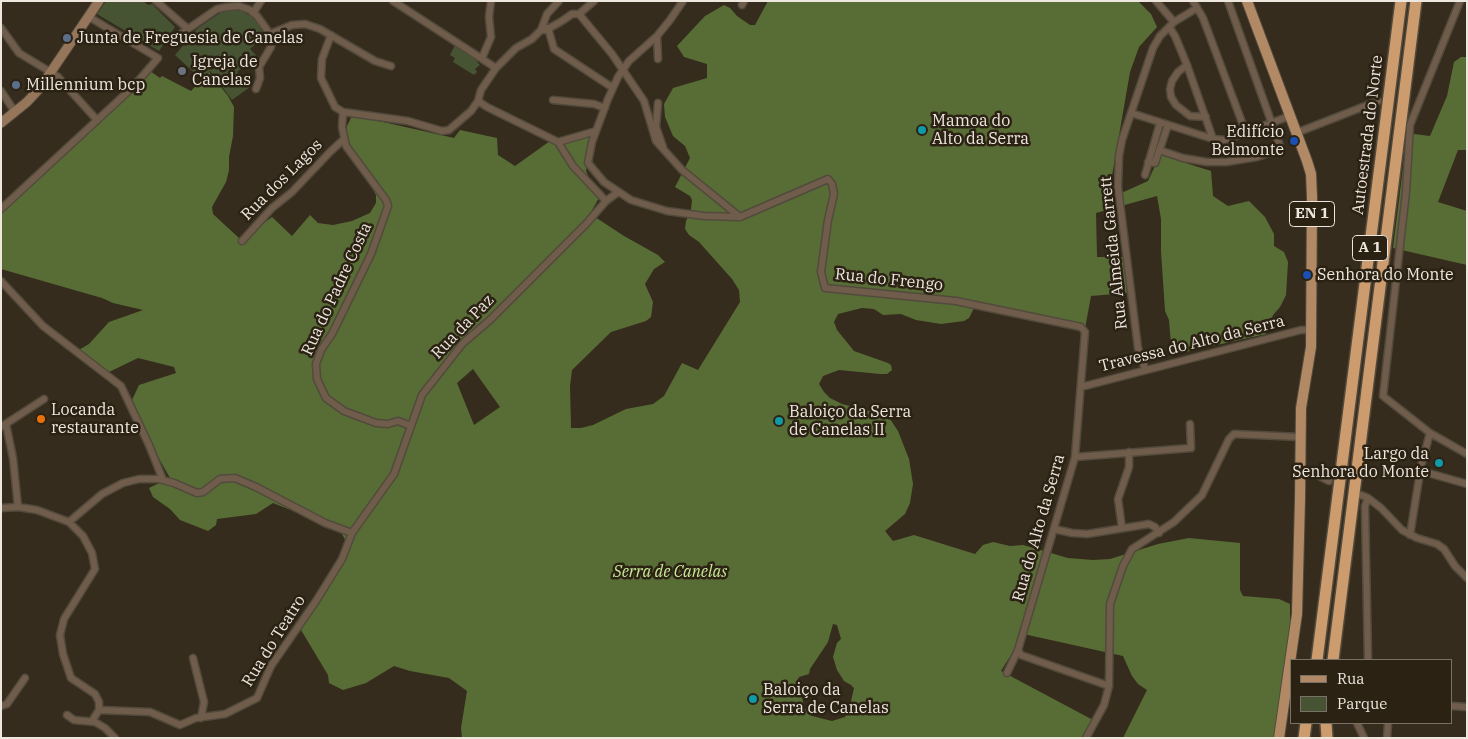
<!DOCTYPE html>
<html>
<head>
<meta charset="utf-8">
<style>
	body { margin:0 }
	#map { position:relative; width:1468px; height:739px; overflow:hidden; background:#352c1d; font-family:"IBM Plex Serif",serif }
	canvas { display:block }
	.frame { position:absolute; inset:0; border:2px solid #ede7de; pointer-events:none }
	.legend { position:absolute; left:1290px; top:659px; width:162px; height:65px; box-sizing:border-box; background:#2b2214; border:1px solid #797165; margin:0; padding:6px 9px; list-style:none; font-size:15px; color:#ede7de }
	.legend li { display:flex; align-items:center; gap:10px; height:25px }
	.legend b { width:25px; border:1px solid #797165 }
</style>
</head>
<body>
<div id="map">
<canvas width="1468" height="739"></canvas>
<div class="frame"></div>
<ul class="legend">
<li><b style="height:6px;background:#b28965"></b>Rua</li>
<li><b style="height:14px;background:#475433"></b>Parque</li>
</ul>
</div>
<script>
const ctx = document.querySelector('canvas').getContext('2d');
ctx.lineJoin = 'round';
function fill(path, color) { ctx.fillStyle = color; ctx.fill(path, 'evenodd'); }
const shape = rows => new Path2D(rows.map(r => 'M' + r).join(''));
function stroke(path, color, width, dash) { ctx.strokeStyle = color; ctx.lineWidth = width; ctx.lineCap = dash ? 'butt' : 'round'; ctx.setLineDash(dash || []); ctx.stroke(path); }
function drawText(font, color, halo, rows, align = 'center') {
  ctx.font = font + ' "IBM Plex Serif",serif'; ctx.lineWidth = 5; ctx.setLineDash([]); ctx.textBaseline = 'middle'; ctx.strokeStyle = halo; ctx.fillStyle = color; for (const [text, x, y, turn = 0] of rows) {
    ctx.save(); ctx.translate(x, y); ctx.rotate((+turn || 0) * Math.PI / 180); ctx.textAlign = isNaN(turn) ? turn : align; if (halo) ctx.strokeText(text, 0, 0); ctx.fillText(text, 0, 0); ctx.restore();
  }
}
fill(shape([
	[106,1,143,1,148,5,152,4,175,27,159,51,97,14],
	[233,10,242,11,252,17,258,23,264,36,250,49,256,55,237,72,250,87,232,100,210,71,201,79,175,55,198,28,223,11],
	[455,45,479,60,477,62,480,65,475,69,477,72,474,75,453,62,455,58,450,55]
]), '#475433');
fill(shape([
	[768,1,1138,1,1151,14,1157,27,1139,47,1130,72,1108,199,1148,181,1160,155,1211,171,1213,196,1228,206,1249,201,1265,217,1274,234,1274,246,1284,252,1288,262,1286,295,1280,307,1273,315,1266,334,1172,355,1169,320,1165,311,1161,251,1161,219,1157,196,1096,213,1097,257,1123,257,1127,293,1091,296,1084,334,1080,330,974,308,969,318,964,321,941,324,916,320,901,314,883,315,874,309,862,308,838,314,834,322,837,330,854,351,888,363,891,365,892,370,887,374,880,374,839,370,823,376,819,384,824,392,830,398,842,404,888,416,898,431,909,459,913,484,910,503,905,514,885,531,893,541,914,535,975,554,983,545,993,542,1010,546,1023,545,1068,558,1093,560,1110,559,1158,544,1189,538,1240,543,1240,590,1243,596,1279,599,1290,604,1290,636,1274,738,1123,738,1147,690,1138,684,1132,676,1123,656,1019,633,1014,650,1001,671,1093,720,1085,738,462,738,461,728,467,691,449,678,410,671,394,666,366,683,343,690,329,683,328,675,298,625,325,589,347,543,339,529,273,503,256,514,217,519,216,525,208,531,180,520,170,509,153,497,149,488,170,478,157,455,132,400,139,385,176,373,174,367,138,358,107,373,77,351,89,344,109,322,143,310,113,303,102,298,1,269,1,211,150,71,160,78,162,76,191,91,209,72,228,96,234,107,233,136,229,157,229,170,226,182,212,207,213,214,239,238,251,232,272,217,292,236,310,215,318,223,333,225,352,221,370,213,376,203,376,195,353,156,347,133,347,126,351,118,361,117,454,138,460,130,497,138,498,155,515,166,550,141,578,135,591,138,586,171,599,198,591,212,595,217,624,236,658,255,665,262,654,269,645,284,653,302,651,317,646,321,611,332,572,370,570,386,571,428,581,428,593,425,626,409,653,404,664,396,682,363,698,370,740,302,739,290,732,279,699,242,689,235,685,229,686,221,691,210,692,200,690,196,675,187,690,158,685,146,673,136,665,117,664,104,673,88,707,78,707,64,684,57,677,46,705,16,724,5,730,8,737,16,750,25,755,25],
	[473,369,500,407,474,425,457,383],
	[833,624,837,625,841,639,837,643,833,657,837,670,844,681,851,685,854,688,849,710,845,717,832,721,812,716,804,708,802,695,797,690,795,685,799,677,809,674,810,669,828,642],
	[1461,57,1467,57,1467,150,1458,150,1438,202,1467,211,1467,265,1393,248,1407,136,1414,134,1430,136,1447,96,1454,62]
]), '#586d36');
const minor = shape([
	[156,1,188,29,217,9,227,7,239,6,250,10,257,16,270,34,272,40,271,47,259,67,260,78,256,89],
	[393,1,496,68],
	[683,1,670,20,657,36,629,61,618,77,608,99,592,142,588,163,604,182,631,200,667,211,704,216,740,217,828,179,832,184,834,194,828,220,821,272,825,288,956,301,1081,327,1085,332,1075,457,1018,650,1007,673],
	[1156,1,1174,22],
	[1193,1,1203,18,1246,133],
	[1460,1,1410,125,1406,192,1383,396,1430,433,1467,454],
	[742,5,744,1],
	[253,13,261,1],
	[579,14,594,1],
	[1169,27,1175,36,1187,65,1213,139],
	[1,28,19,53,57,76,97,120],
	[548,28,554,49,613,88],
	[541,30,546,30,562,21,572,14,579,14,612,54,644,101,656,141,682,170,740,217],
	[270,34,292,25,305,24,320,29,375,61,391,66],
	[331,35,322,59,321,78,335,107,343,112,408,121,442,131,449,130,471,111,478,101,481,90,496,68,516,48,532,39,541,30,547,14,559,1],
	[657,36,658,59],
	[172,40,188,29],
	[482,58,491,37,489,17,491,1],
	[1187,65,1178,72,1172,81,1170,89,1171,97,1176,105,1190,116,1206,117],
	[1,91,15,112],
	[553,100,594,104,605,108],
	[478,101,487,107,558,142,596,131],
	[658,103,656,127,663,147],
	[343,112,342,127,346,146,386,200,388,206,371,254,332,334,321,350,316,364,317,379,326,398,344,411,376,423,388,424,398,421,411,426],
	[1131,113,1213,139,1225,140,1290,116],
	[1296,133,1378,101],
	[558,142,573,166,606,201],
	[1159,150,1183,158,1207,162,1226,162,1257,157,1281,149,1228,1],
	[1148,162,1155,163,1168,125],
	[1145,175,1160,123],
	[1,209,133,87,158,58,89,17],
	[242,241,272,208,292,192,330,152,344,139],
	[1,281,43,326,121,386,149,445,163,480],
	[1145,369,1138,348,1118,187,1119,156,1122,140,1153,48,1160,36,1174,22,1197,8],
	[1081,387,1301,330,1311,330],
	[6,424,13,458,18,507],
	[1,427,44,399],
	[1075,457,1191,448,1190,424],
	[1421,471,1467,484],
	[1300,472,1313,473,1329,481],
	[1361,495,1368,498,1381,508,1402,530,1417,538,1437,544,1444,549,1455,566,1467,578],
	[1,508,18,507,37,510,69,522,83,536,92,553,95,569,64,619,60,635,63,654,71,678,95,694,99,702,99,710,92,721],
	[69,522,102,494,123,483,139,479,159,479,174,483,197,493,203,492,220,479,235,478,256,487,325,523,352,533],
	[1122,528,1118,499,1129,467,1129,452],
	[1054,529,1072,533,1087,534,1149,524,1155,527,1159,533],
	[1410,535,1421,466,1430,433],
	[1018,650,1021,655,1109,686],
	[193,658,204,702,201,718],
	[1368,660,1365,506,1368,498],
	[1,706,7,704,25,678],
	[1452,706,1467,707],
	[99,710,150,712,180,725,196,718,225,714,257,698,271,666,316,601,342,559,352,533,394,474,422,395,463,343,490,320,586,224,606,201,617,193],
	[67,715,74,720,95,722,105,728,115,738],
	[1357,723,1364,738],
	[1086,738,1104,705,1109,686,1110,604,1123,566,1132,549,1174,522,1202,495,1229,439,1234,434,1300,437],
	[1387,738,1388,723]
]);
const secondary = shape([
	[1,123,27,102,40,88,99,1]
]);
const primary = shape([
	[1247,1,1307,161,1311,174,1312,197,1311,347,1301,408,1300,499,1297,614,1279,738]
]);
const motorway = shape([
	[1317,660,1401,1],
	[1333,660,1416,1],
	[1326,723,1327,738],
	[1304,738,1306,723]
]);
stroke(minor, '#524a3c', 9);
stroke(secondary, '#524a3c', 11);
stroke(primary, '#524a3c', 12);
stroke(motorway, '#524a3c', 14);
stroke(minor, '#705c4b', 6);
stroke(secondary, '#95765a', 9);
stroke(primary, '#b28965', 10);
stroke(motorway, '#cc9b6e', 11);
for (const [x, y, r, color] of [
	[67,38,5,"#5c6f8a"],
	[182,71,5,"#6b7280"],
	[16,85,5,"#5c6f8a"],
	[922,130,5,"#0f9aa8"],
	[1294,141,5,"#1a4fb4"],
	[1307,275,5,"#1a4fb4"],
	[41,419,5,"#e8710a"],
	[779,421,5,"#0f9aa8"],
	[1439,463,5,"#0f9aa8"],
	[753,699,5,"#0f9aa8"]
]) { const dot = new Path2D(); dot.arc(x, y, r, 0, 2 * Math.PI); ctx.fillStyle = color; ctx.fill(dot); stroke(dot, '#2b2214', 2); }
for (const [x, y, w] of [
	[1312,214,45],
	[1370,248,35]
]) { const box = new Path2D(); box.roundRect(x - w / 2, y - 12.5, w, 25, 4); ctx.fillStyle = '#2b2214'; ctx.fill(box); stroke(box, '#ede7de', 1); }
drawText('bold 15px', '#ede7de', null, [
	["EN 1",1312,214],
	["A 1",1370,248]
]);
drawText('16px', '#ede7de', '#2b2214', [
	["Junta de Freguesia de Canelas",77,38],
	["Igreja de",192,62],
	["Canelas",192,80],
	["Millennium bcp",26,85],
	["Mamoa do",932,121],
	["Alto da Serra",932,139],
	["Edifício",1284,132,"right"],
	["Belmonte",1284,150,"right"],
	["Senhora do Monte",1317,275],
	["Locanda",51,410],
	["restaurante",51,428],
	["Baloiço da Serra",789,412],
	["de Canelas II",789,430],
	["Largo da",1429,454,"right"],
	["Senhora do Monte",1429,472,"right"],
	["Baloiço da",763,690],
	["Serra de Canelas",763,708]
], 'left');
drawText('16px', '#ede7de', '#2b2214', [
	["Autoestrada do Norte",1368,135,-83],
	["Rua dos Lagos",282,180,-45],
	["Rua Almeida Garrett",1114,253,-96],
	["Rua do Frengo",889,280,6],
	["Rua do Padre Costa",337,289,-65],
	["Rua da Paz",463,327,-46],
	["Travessa do Alto da Serra",1192,344,-14],
	["Rua do Alto da Serra",1039,528,-74],
	["Rua do Teatro",274,641,-58]
]);
drawText('italic 16px', '#c9eb97', '#2b2214', [
	["Serra de Canelas",670,572]
]);
</script>
</body>
</html>
